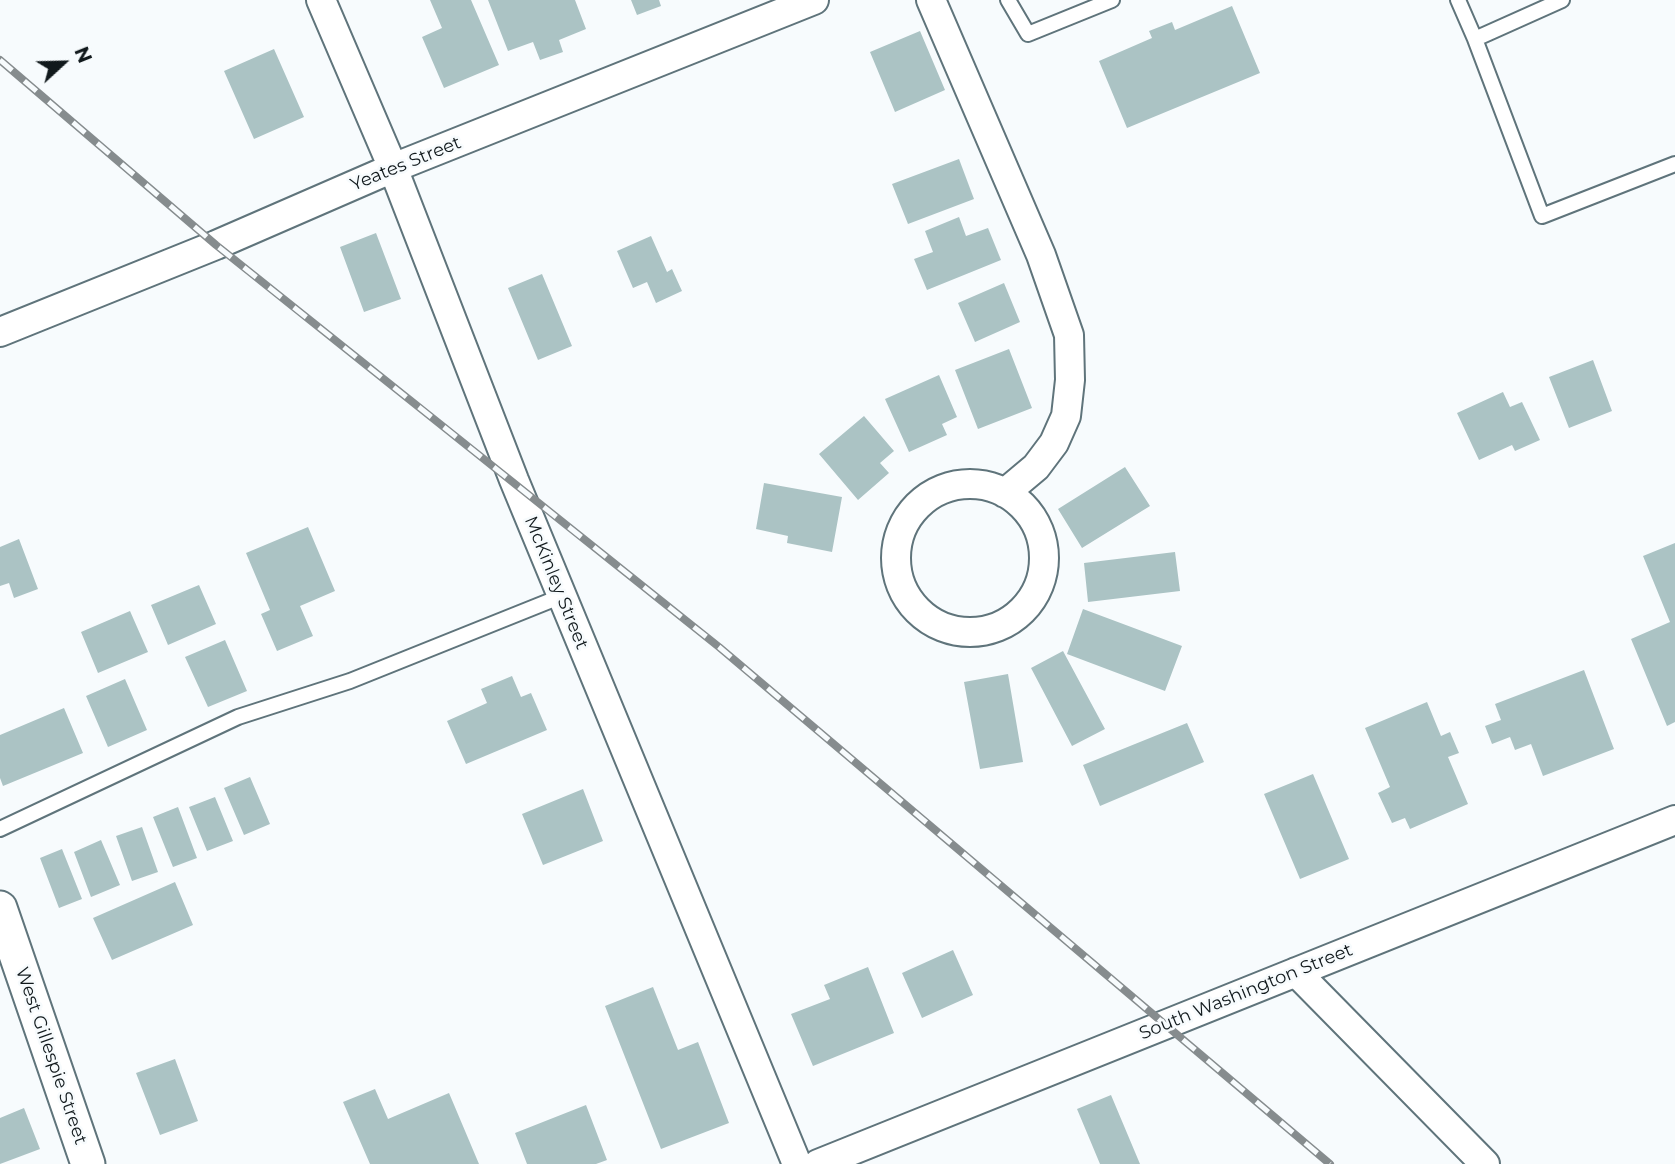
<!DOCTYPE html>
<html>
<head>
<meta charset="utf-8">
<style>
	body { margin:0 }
	#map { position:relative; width:1675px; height:1164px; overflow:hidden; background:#f7fbfd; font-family:Montserrat,sans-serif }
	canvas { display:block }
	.north { position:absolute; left:28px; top:28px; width:70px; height:70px; -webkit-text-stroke:5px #f7fbfd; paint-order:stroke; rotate:68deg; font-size:19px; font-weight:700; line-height:28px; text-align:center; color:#11191c }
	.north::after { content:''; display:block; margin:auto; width:24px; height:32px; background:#11191c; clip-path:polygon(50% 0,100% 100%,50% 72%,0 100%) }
</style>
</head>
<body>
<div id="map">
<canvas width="1675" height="1164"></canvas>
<div class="north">N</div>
</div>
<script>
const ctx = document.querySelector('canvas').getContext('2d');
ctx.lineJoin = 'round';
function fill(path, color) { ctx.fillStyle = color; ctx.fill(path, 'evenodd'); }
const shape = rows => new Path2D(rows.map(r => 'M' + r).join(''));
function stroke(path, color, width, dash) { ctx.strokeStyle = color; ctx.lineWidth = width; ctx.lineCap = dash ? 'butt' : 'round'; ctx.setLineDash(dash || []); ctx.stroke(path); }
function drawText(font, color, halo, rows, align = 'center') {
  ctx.font = font + ' Montserrat,sans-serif'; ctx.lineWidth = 5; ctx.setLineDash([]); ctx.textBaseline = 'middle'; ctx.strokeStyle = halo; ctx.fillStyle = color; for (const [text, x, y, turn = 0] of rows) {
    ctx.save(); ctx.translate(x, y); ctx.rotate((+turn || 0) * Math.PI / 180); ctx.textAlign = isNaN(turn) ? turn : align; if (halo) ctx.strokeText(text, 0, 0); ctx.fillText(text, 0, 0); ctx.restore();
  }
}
fill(shape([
	[430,0,471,0,499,65,444,88,422,37,442,28],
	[488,0,575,0,586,29,559,40,563,52,540,60,533,42,508,51],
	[631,0,659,0,661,6,637,15],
	[1232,6,1260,73,1127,128,1099,61,1152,38,1149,31,1172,22,1175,30],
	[920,31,945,90,895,112,870,52],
	[274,49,304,117,254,139,224,71],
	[959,159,974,199,908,224,892,184],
	[959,217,966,236,988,228,1001,260,927,290,914,259,933,252,925,231],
	[376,233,401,299,364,312,340,247],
	[651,236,667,272,672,269,682,291,656,303,647,282,633,288,617,251],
	[542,274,572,346,538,360,508,288],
	[1004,283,1020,322,975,342,958,303],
	[1009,349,1032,408,978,429,955,370],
	[1593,360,1612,411,1569,428,1549,377],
	[939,375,957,417,942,424,947,435,909,452,885,399],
	[1503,392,1510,407,1522,402,1540,440,1515,451,1512,445,1479,460,1457,413],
	[864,416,894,451,880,463,889,473,858,500,819,454],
	[1125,467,1150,506,1082,548,1058,509],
	[764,483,842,497,832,552,787,543,788,536,756,529],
	[308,527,335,591,300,606,313,636,277,651,261,614,270,610,246,553],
	[19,539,38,589,14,598,9,583,0,586,0,547],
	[1675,543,1675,722,1667,726,1631,639,1670,622,1643,556],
	[1175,552,1180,591,1088,602,1084,563],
	[199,585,216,624,168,645,151,605],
	[1083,609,1182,646,1165,691,1067,654],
	[130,611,148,652,98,673,81,632],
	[225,640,247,691,208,707,185,657],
	[1063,651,1105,729,1072,746,1031,668],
	[1584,670,1614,749,1543,776,1531,744,1515,750,1510,737,1492,744,1485,726,1501,720,1495,704],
	[1008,674,1023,762,980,769,964,682],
	[512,676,521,697,531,693,547,730,466,764,447,721,487,703,481,689],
	[125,679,147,730,108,747,86,696],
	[1427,702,1441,736,1450,732,1459,753,1448,757,1468,804,1410,829,1405,818,1392,823,1378,793,1390,787,1365,728],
	[64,708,83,753,3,786,0,778,0,735],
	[1187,723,1204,762,1100,806,1083,765],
	[1313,774,1349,859,1300,879,1264,794],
	[250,777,270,824,244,835,224,788],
	[583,789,603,841,543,865,522,814],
	[215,797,233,841,207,851,189,807],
	[178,807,197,858,173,867,153,817],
	[142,827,158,872,132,881,116,836],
	[101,840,120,885,91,897,74,852],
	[62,849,82,899,59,908,40,858],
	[175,882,193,925,112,960,93,918],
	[953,950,973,995,922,1018,902,973],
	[868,967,894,1033,813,1066,791,1014,830,999,824,985],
	[653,987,678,1050,698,1042,729,1123,661,1149,605,1006],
	[175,1059,198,1121,160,1135,136,1073],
	[375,1089,388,1119,449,1093,479,1164,370,1164,343,1102],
	[1111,1095,1140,1164,1100,1164,1077,1109],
	[586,1105,607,1160,596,1164,527,1164,515,1133],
	[24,1108,40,1149,0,1164,0,1118]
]), '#abc3c4');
const service = shape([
	[1008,0,1028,34,1112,0],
	[1458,0,1475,39,1562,0],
	[1475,39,1542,216,1675,164],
	[0,829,238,717,350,681,562,596]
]);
const minor = shape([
	[321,0,393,168,514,480,797,1164],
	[931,0,1041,255,1069,335,1070,380,1066,416,1054,443,1036,467,1005,493],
	[0,332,216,245,393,168,814,0],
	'896 558a74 74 0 1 1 148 0a74 74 0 1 1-148 0Z',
	[1296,972,1485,1164],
	[818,1164,1675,820]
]);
const tertiary = shape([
	[0,908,88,1164]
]);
stroke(service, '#5f747b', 18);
stroke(minor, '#5f747b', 32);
stroke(tertiary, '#5f747b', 37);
stroke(service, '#fff', 14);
stroke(minor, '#fff', 28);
stroke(tertiary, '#fff', 33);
const rail = shape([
	[0,60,216,245,719,647,1330,1164]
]);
stroke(rail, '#868c8e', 8);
stroke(rail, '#f7fbfd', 5, [16]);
drawText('18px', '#11191c', '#f7fbfd', [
	["Yeates Street",406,164,-22],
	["McKinley Street",556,583,68],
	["South Washington Street",1246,992,-22],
	["West Gillespie Street",51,1056,71]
]);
</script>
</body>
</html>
